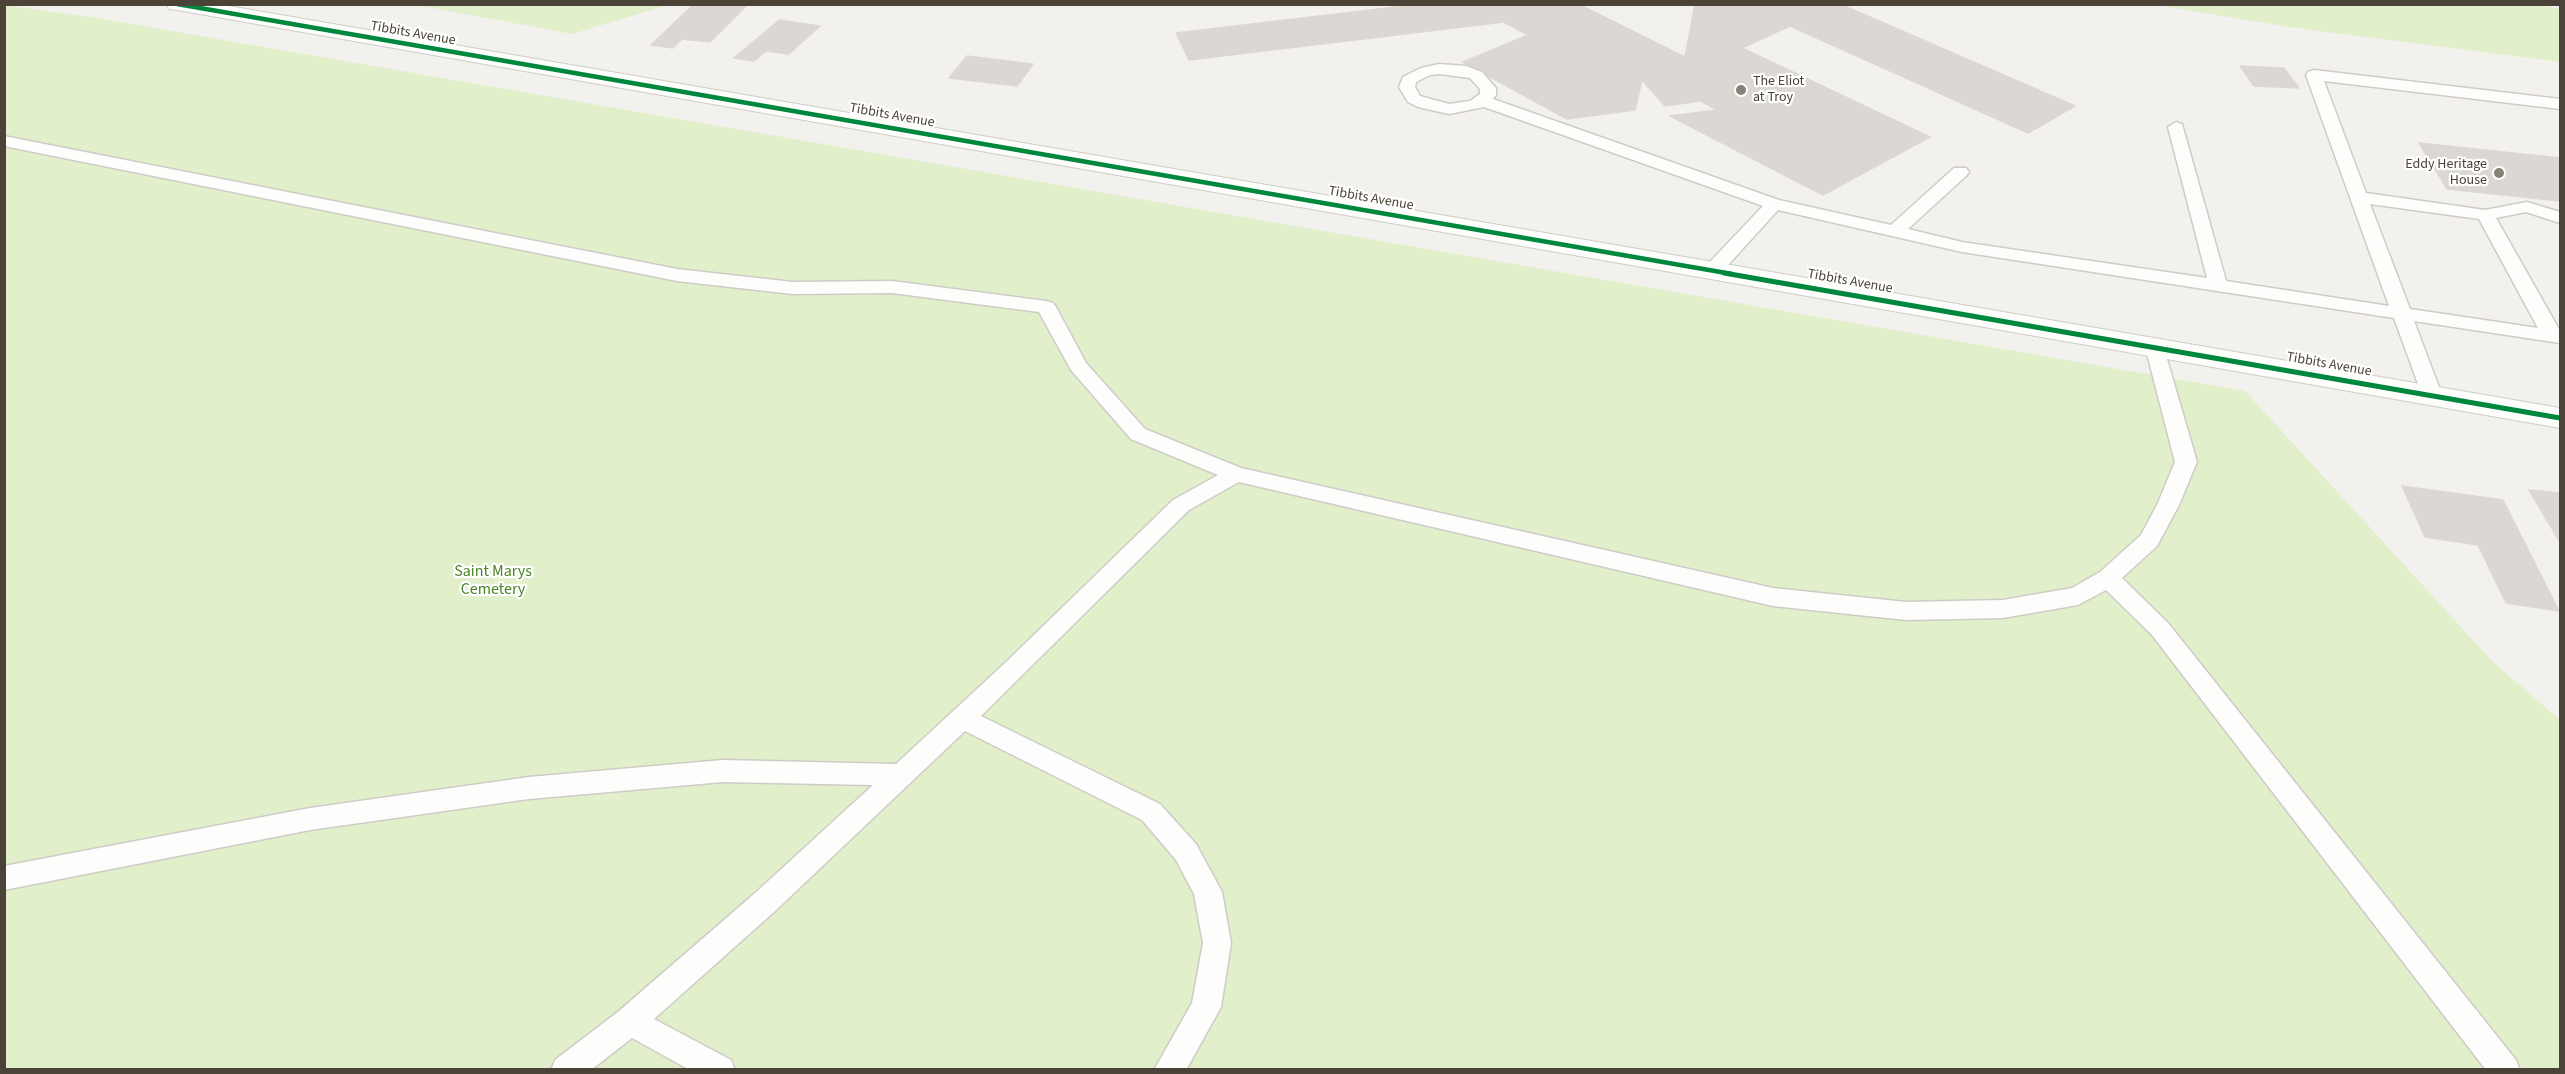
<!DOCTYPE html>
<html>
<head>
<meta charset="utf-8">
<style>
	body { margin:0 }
	#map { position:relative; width:2565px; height:1074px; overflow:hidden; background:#f3f1ed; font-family:"Source Sans 3",sans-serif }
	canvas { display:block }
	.frame { position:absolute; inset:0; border:6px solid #4b4337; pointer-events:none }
</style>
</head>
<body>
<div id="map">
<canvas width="2565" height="1074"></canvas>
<div class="frame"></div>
</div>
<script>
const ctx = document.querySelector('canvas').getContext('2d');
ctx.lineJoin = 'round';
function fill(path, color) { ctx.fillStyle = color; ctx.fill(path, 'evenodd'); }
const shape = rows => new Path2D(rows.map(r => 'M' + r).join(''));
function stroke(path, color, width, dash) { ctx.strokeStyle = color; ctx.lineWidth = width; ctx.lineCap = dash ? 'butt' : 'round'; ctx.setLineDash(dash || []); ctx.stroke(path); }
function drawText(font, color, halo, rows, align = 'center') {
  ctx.font = font + ' "Source Sans 3",sans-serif'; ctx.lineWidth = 4.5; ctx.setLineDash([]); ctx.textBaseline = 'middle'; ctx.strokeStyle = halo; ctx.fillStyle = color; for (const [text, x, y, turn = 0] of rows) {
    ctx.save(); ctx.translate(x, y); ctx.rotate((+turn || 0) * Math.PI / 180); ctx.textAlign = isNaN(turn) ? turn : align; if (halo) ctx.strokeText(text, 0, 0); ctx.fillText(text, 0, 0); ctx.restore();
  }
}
fill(shape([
	[5,5,97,18,2245,391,2493,662,2560,720,2560,1069,5,1070],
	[417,5,668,4,668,5,572,34],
	[2156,5,2541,5,2560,9,2560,62,2296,28]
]), '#e1efcb');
const building = shape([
	[694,4,748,4,710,42,682,39,673,48,651,45,694,4],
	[1420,4,1578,4,1685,57,1695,4,1840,4,2075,106,2028,133,1790,26,1742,48,1930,137,1823,195,1670,116,1717,110,1701,101,1665,106,1642,80,1635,110,1567,119,1463,62,1528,35,1504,22,1189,60,1176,33,1420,4],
	[779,20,820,26,789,54,766,51,754,61,734,58,779,20],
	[967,56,1033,64,1017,86,949,78,967,56],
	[2240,66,2284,68,2299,88,2254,86,2240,66],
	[2419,143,2560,158,2560,201,2447,189,2419,143],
	[2402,486,2503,500,2559,611,2506,603,2478,545,2425,537,2402,486],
	[2529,490,2560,493,2560,542,2529,490]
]);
fill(building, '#dbd8d3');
stroke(building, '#dcd8d2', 1.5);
const lane = shape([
	[1439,64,1466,66,1482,72,1496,88,1496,95,1493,99,1779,200,1891,225,1954,168,1966,168,1969,172,1966,176,1908,229,1962,242,2207,278,2168,127,2176,122,2182,124,2226,281,2389,306,2306,75,2308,72,2314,70,2560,99,2560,109,2324,81,2366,193,2485,210,2527,202,2560,212,2560,223,2526,212,2496,218,2560,331,2560,343,2414,321,2442,395,2439,400,2432,402,2425,400,2422,395,2394,318,1962,252,1778,210,1719,275,1712,277,1705,275,1703,271,1705,267,1763,206,1484,107,1449,114,1418,107,1408,102,1399,87,1403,77,1421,68,1439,64],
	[1439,74,1470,78,1480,89,1480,94,1470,101,1449,104,1420,96,1415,87,1416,82,1430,75,1439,74],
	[2370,204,2479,219,2538,328,2410,309,2370,204],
	[4,136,677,269,793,282,892,281,1046,301,1053,303,1056,307,1086,363,1145,429,1241,468,1773,588,1906,602,2003,600,2072,588,2100,572,2141,535,2157,505,2175,462,2145,346,2148,342,2162,342,2197,462,2179,505,2157,546,2122,578,2168,623,2516,1060,2520,1070,2486,1070,2152,635,2106,590,2078,605,2003,618,1906,620,1773,606,1239,482,1189,510,981,716,1160,804,1196,844,1222,892,1231,943,1221,1007,1186,1070,1154,1070,1192,1003,1203,943,1194,894,1176,860,1142,820,965,731,774,912,654,1019,731,1060,735,1070,690,1070,632,1038,591,1070,551,1070,555,1060,619,1011,754,894,873,785,723,782,529,799,310,830,4,890,4,866,310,808,529,777,723,760,896,764,1005,663,1173,500,1218,475,1131,439,1071,370,1039,312,892,293,793,294,677,281,4,146,4,136]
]);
const street = shape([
	[167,4,217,4,2560,408,2560,428,177,10,169,9,167,4]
]);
stroke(lane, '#cfccc7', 3);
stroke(street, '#cfccc7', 2);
fill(lane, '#fdfdfc');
fill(street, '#fdfdfc');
stroke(shape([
	[177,4,1732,274]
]), '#00873e', 4.5);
stroke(shape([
	[1724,273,2560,418]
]), '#00873e', 5);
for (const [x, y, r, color] of [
	[1741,90,6,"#868077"],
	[2499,173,6,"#868077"]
]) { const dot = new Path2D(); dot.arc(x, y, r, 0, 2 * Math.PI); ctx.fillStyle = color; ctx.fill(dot); stroke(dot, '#fff', 2); }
drawText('14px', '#4b4337', '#fff', [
	["Tibbits Avenue",413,34,10],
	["Tibbits Avenue",892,116,10],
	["Tibbits Avenue",1371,199,10],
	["Tibbits Avenue",1850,282,10],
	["Tibbits Avenue",2329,365,10]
]);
drawText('14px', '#4b4337', '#fff', [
	["The Eliot",1753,82],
	["at Troy",1753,98],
	["Eddy Heritage",2487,165,"right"],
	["House",2487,181,"right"]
], 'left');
drawText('16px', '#4a8325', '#fff', [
	["Saint Marys",493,572],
	["Cemetery",493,590]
]);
</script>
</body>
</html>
